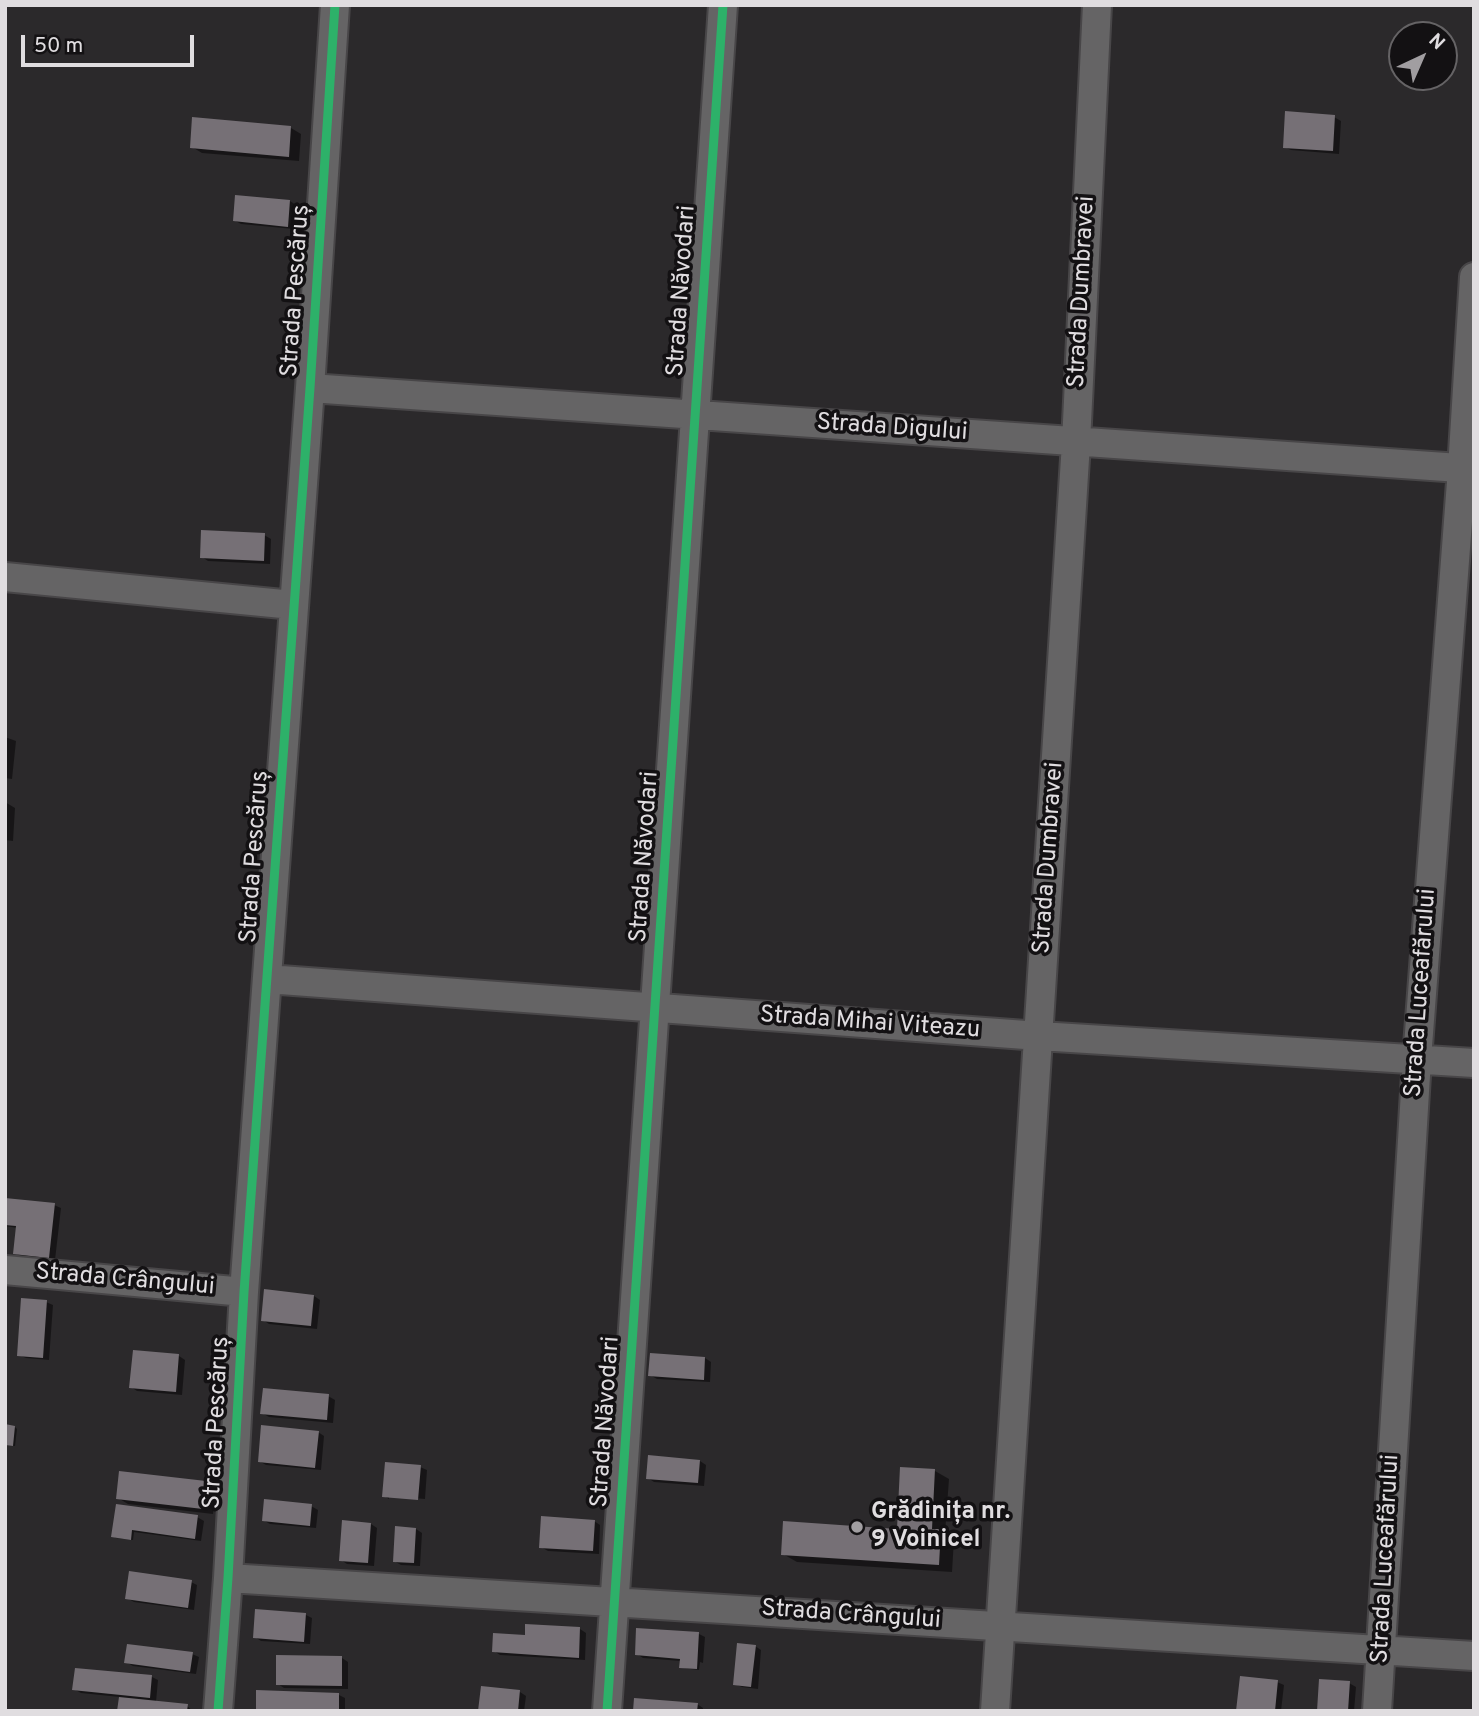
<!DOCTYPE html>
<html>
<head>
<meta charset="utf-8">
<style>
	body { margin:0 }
	#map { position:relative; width:1479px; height:1716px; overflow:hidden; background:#2b292b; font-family:Overpass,sans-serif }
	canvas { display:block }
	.frame { position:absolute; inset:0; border:7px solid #e0dde0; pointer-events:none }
	.north { position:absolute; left:1388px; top:21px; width:70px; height:70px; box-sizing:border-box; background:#131113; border:2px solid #656365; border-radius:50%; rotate:44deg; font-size:19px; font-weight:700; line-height:28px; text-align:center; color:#e0dde0 }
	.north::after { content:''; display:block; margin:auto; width:24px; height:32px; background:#a19ea1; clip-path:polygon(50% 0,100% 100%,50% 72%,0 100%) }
	.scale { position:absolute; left:21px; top:35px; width:173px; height:32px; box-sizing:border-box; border:4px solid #e0dde0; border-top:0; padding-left:9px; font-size:21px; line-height:24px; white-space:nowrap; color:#e0dde0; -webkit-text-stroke:5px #131113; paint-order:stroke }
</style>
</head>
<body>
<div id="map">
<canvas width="1479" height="1716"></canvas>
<div class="frame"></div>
<div class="north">N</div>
<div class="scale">50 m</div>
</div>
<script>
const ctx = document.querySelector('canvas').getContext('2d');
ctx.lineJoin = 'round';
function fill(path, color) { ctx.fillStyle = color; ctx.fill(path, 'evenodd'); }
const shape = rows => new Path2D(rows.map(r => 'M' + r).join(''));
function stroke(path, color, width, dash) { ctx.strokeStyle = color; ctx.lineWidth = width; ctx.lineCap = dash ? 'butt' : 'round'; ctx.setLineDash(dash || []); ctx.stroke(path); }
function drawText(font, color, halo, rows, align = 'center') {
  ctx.font = font + ' Overpass,sans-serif'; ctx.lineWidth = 7; ctx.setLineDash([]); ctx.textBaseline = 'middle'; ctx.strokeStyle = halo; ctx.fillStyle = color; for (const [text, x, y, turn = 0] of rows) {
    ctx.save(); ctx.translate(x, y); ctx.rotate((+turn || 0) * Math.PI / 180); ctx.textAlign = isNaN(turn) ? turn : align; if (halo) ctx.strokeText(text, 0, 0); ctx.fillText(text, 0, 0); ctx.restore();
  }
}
fill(shape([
	[1334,117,1341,121,1339,154,1291,150,1284,147],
	[291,128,301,134,299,161,202,153,192,147],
	[290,201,296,205,294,229,241,224,234,220],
	[264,535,271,539,270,564,208,561,202,557],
	[5,737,16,741,12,779,5,778],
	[5,802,15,808,13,841,5,840],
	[5,1200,54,1205,61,1208,55,1260,22,1257,15,1253,18,1228,5,1226],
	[314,1296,320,1300,317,1329,269,1324,263,1320],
	[46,1302,53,1305,49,1360,26,1358,19,1355],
	[134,1352,179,1356,185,1360,182,1395,137,1391,131,1387],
	[705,1358,711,1362,710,1382,657,1379,650,1375],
	[328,1396,335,1400,333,1423,269,1417,262,1413],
	[15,1427,17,1429,15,1446,5,1445],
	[318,1432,324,1436,321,1470,266,1465,259,1461],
	[700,1461,706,1465,704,1486,654,1482,648,1478],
	[420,1467,427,1470,425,1499,389,1496,389,1499,384,1496],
	[935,1471,949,1479,945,1534,954,1539,952,1572,797,1562,783,1554,898,1531],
	[206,1482,216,1488,213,1514,128,1504,118,1498],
	[117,1506,197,1517,204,1521,201,1541,134,1532,133,1540,116,1538,113,1536],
	[311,1506,318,1510,316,1528,270,1524,263,1520],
	[594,1521,600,1525,599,1554,548,1551,541,1547],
	[344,1522,371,1524,377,1528,374,1566,347,1564,341,1560],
	[416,1529,422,1533,420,1566,401,1565,394,1561],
	[191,1582,197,1585,194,1610,134,1602,127,1598],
	[306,1615,312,1618,310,1644,261,1641,255,1637],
	[580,1629,586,1633,585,1660,500,1655,494,1651,526,1637],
	[638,1629,699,1634,705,1637,703,1663,700,1662,699,1670,683,1668,680,1667,681,1661,643,1658,637,1654],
	[755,1646,761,1650,758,1689,742,1687,735,1684],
	[192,1654,199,1657,196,1674,133,1666,126,1662],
	[342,1658,348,1662,348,1689,284,1688,278,1684],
	[152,1677,158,1680,156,1702,187,1706,193,1711,119,1711,120,1697,81,1693,74,1689],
	[1277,1682,1284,1685,1281,1711,1238,1711],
	[1349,1683,1356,1687,1354,1711,1319,1711],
	[520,1692,526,1696,524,1711,480,1711],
	[339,1695,345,1698,345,1711,257,1709],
	[697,1704,703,1708,703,1711,635,1711]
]), '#0007');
fill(shape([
	[1285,111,1335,115,1333,151,1283,148],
	[192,117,291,126,289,157,190,148],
	[235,195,290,200,288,227,233,221],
	[201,530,265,533,264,561,200,558],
	[5,1198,55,1203,49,1258,13,1254,16,1226,5,1225],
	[264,1289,314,1295,311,1326,261,1321],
	[21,1298,47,1300,43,1358,17,1356],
	[133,1350,179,1354,176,1392,129,1388],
	[650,1353,705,1357,704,1380,648,1376],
	[263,1388,329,1394,327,1420,260,1414],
	[5,1424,15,1426,13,1446,5,1445],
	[261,1425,319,1431,315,1468,258,1462],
	[648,1455,700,1460,698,1483,646,1479],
	[385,1462,421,1465,418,1500,382,1497],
	[900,1467,935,1469,932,1529,941,1529,939,1565,781,1555,783,1521,897,1529],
	[119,1471,206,1481,203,1509,116,1499],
	[264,1499,312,1504,310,1526,262,1521],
	[116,1504,198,1515,195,1539,132,1530,131,1540,111,1537],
	[541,1516,595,1520,593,1551,539,1548],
	[342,1520,371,1523,368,1563,339,1561],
	[395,1526,416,1528,414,1563,393,1562],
	[129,1571,192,1580,188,1608,125,1599],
	[255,1609,306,1613,304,1642,253,1638],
	[525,1624,580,1627,579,1658,492,1652,493,1633,525,1635],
	[636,1628,699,1632,697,1669,679,1668,680,1659,635,1655],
	[737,1643,756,1645,751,1687,733,1685],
	[127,1644,193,1652,190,1672,124,1663],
	[276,1655,342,1656,342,1686,276,1685],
	[75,1668,152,1675,150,1698,72,1690],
	[1240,1676,1278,1680,1275,1711,1236,1711],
	[1319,1679,1350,1681,1348,1711,1317,1711],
	[481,1686,520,1690,518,1711,478,1711],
	[256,1690,339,1693,339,1711,256,1710],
	[119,1697,188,1704,187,1711,117,1711],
	[634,1698,698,1703,697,1711,633,1711]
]), '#767076');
const minor = shape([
	[310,388,1474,469],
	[5,577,293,605],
	[267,979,1039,1036,1474,1063],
	[5,1270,244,1292],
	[228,1578,1474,1656],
	[218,1711,228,1578,244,1292,310,388,335,5],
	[607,1711,723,5],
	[995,1711,1076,443,1097,5],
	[1377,1711,1417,1059,1462,469,1474,277]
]);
stroke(minor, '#484648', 32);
stroke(minor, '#656465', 28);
stroke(shape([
	[218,1711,228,1578,244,1292,310,388,335,5],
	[607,1711,723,5]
]), '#2db169', 9);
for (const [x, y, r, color] of [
	[857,1527,7,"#a19ea1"]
]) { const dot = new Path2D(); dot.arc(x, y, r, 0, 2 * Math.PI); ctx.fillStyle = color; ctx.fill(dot); stroke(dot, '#131113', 2.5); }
drawText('24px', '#e0dde0', '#131113', [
	["Strada Pescăruș",297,291,-86],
	["Strada Năvodari",683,291,-86],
	["Strada Dumbravei",1083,292,-87],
	["Strada Digului",892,429,4],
	["Strada Pescăruș",256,857,-86],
	["Strada Năvodari",646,857,-86],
	["Strada Dumbravei",1050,858,-86],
	["Strada Luceafărului",1422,993,-86],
	["Strada Mihai Viteazu",870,1024,4],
	["Strada Crângului",125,1281,5],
	["Strada Năvodari",607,1422,-86],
	["Strada Pescăruș",218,1423,-87],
	["Strada Luceafărului",1387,1559,-87],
	["Strada Crângului",851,1616,4]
]);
drawText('bold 24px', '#e0dde0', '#131113', [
	["Grădinița nr.",871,1513],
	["9 Voinicel",871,1541]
], 'left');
</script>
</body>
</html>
